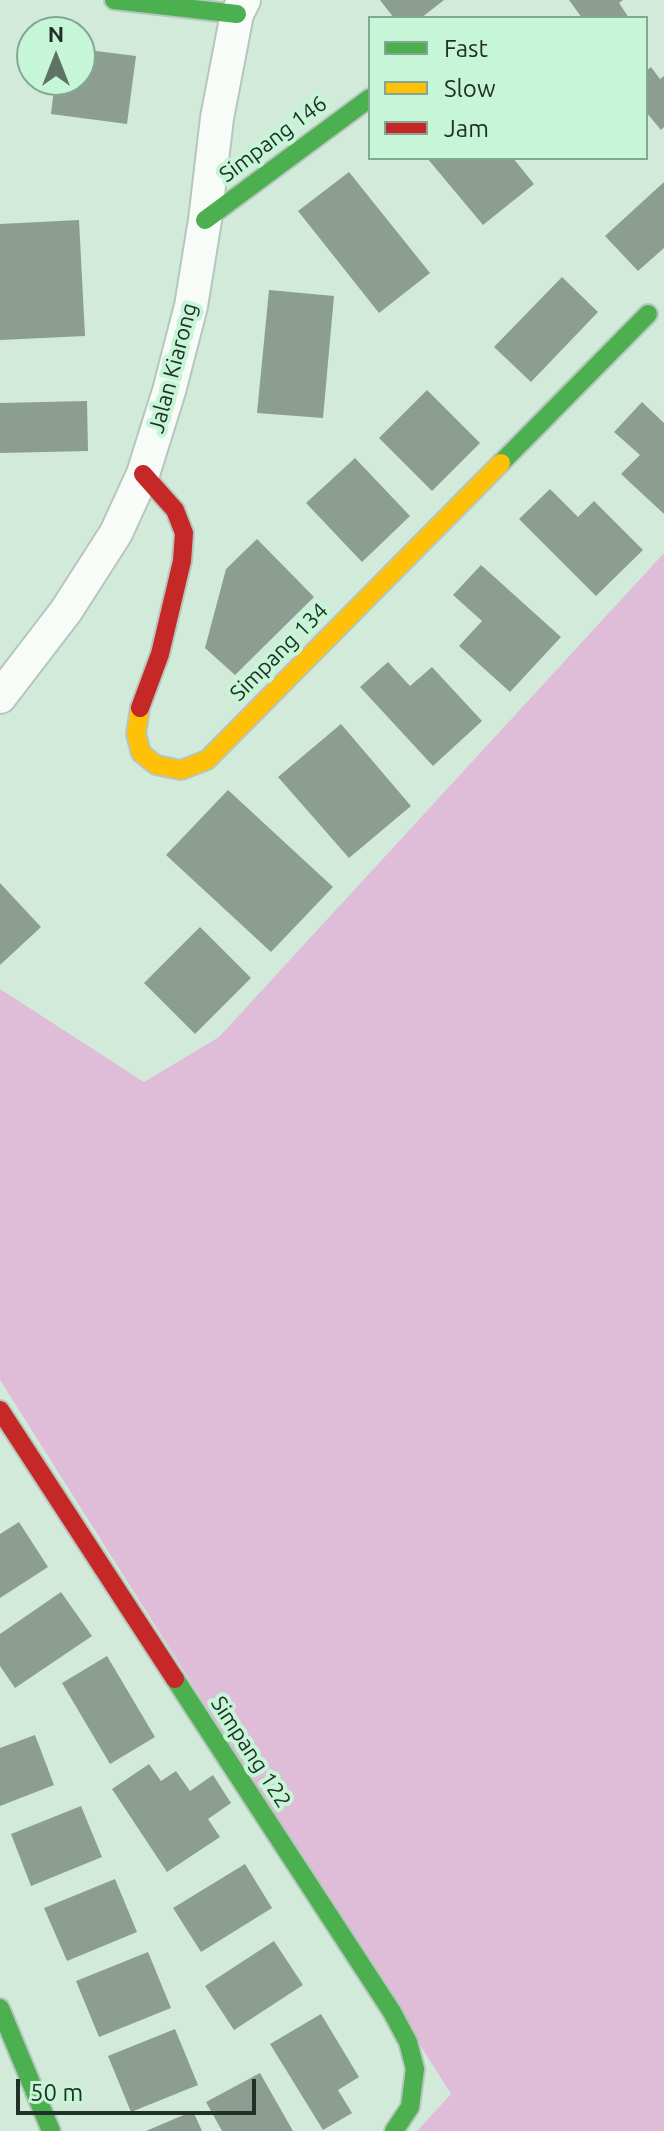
<!DOCTYPE html>
<html>
<head>
<meta charset="utf-8">
<style>
	body { margin:0 }
	#map { position:relative; width:664px; height:2131px; overflow:hidden; background:#d2eada; font-family:Ubuntu,sans-serif }
	canvas { display:block }
	.legend { position:absolute; left:368px; top:16px; width:280px; height:144px; box-sizing:border-box; background:#c7f5d7; border:2px solid #84a791; margin:0; padding:10px 14px; list-style:none; font-size:24px; color:#203227 }
	.legend li { display:flex; align-items:center; gap:16px; height:40px }
	.legend b { width:40px; border:2px solid #84a791 }
	.north { position:absolute; left:16px; top:16px; width:80px; height:80px; box-sizing:border-box; background:#c7f5d7; border:2px solid #84a791; border-radius:50%; rotate:0deg; font-size:22px; font-weight:700; line-height:32px; text-align:center; color:#203227 }
	.north::after { content:''; display:block; margin:auto; width:28px; height:36px; background:#5e7266; clip-path:polygon(50% 0,100% 100%,50% 72%,0 100%) }
	.scale { position:absolute; left:16px; top:2079px; width:240px; height:36px; box-sizing:border-box; border:4px solid #203227; border-top:0; padding-left:10px; font-size:24px; line-height:28px; white-space:nowrap; color:#203227; -webkit-text-stroke:6px #c7f5d7; paint-order:stroke }
</style>
</head>
<body>
<div id="map">
<canvas width="664" height="2131"></canvas>
<ul class="legend">
<li><b style="height:10px;background:#4caf50"></b>Fast</li>
<li><b style="height:10px;background:#ffc107"></b>Slow</li>
<li><b style="height:10px;background:#c62828"></b>Jam</li>
</ul>
<div class="north">N</div>
<div class="scale">50 m</div>
</div>
<script>
const ctx = document.querySelector('canvas').getContext('2d');
ctx.lineJoin = 'round';
function fill(path, color) { ctx.fillStyle = color; ctx.fill(path, 'evenodd'); }
const shape = rows => new Path2D(rows.map(r => 'M' + r).join(''));
function stroke(path, color, width, dash) { ctx.strokeStyle = color; ctx.lineWidth = width; ctx.lineCap = dash ? 'butt' : 'round'; ctx.setLineDash(dash || []); ctx.stroke(path); }
function drawText(font, color, halo, rows, align = 'center') {
  ctx.font = font + ' Ubuntu,sans-serif'; ctx.lineWidth = 8; ctx.setLineDash([]); ctx.textBaseline = 'middle'; ctx.strokeStyle = halo; ctx.fillStyle = color; for (const [text, x, y, turn = 0] of rows) {
    ctx.save(); ctx.translate(x, y); ctx.rotate((+turn || 0) * Math.PI / 180); ctx.textAlign = isNaN(turn) ? turn : align; if (halo) ctx.strokeText(text, 0, 0); ctx.fillText(text, 0, 0); ctx.restore();
  }
}
fill(shape([
	[664,553,664,2131,417,2131,451,2094,0,1380,0,989,144,1082,219,1037]
]), '#dfbdd8');
fill(shape([
	[380,0,444,0,421,18,394,18],
	[569,0,623,0,619,3,629,18,582,18],
	[80,49,136,56,127,124,51,114,55,80,80,80],
	[651,67,660,79,664,76,664,127,661,130,646,112,646,71],
	[427,158,513,158,534,184,483,225],
	[349,172,430,273,379,313,298,211],
	[664,182,664,248,638,271,605,236],
	[79,220,85,336,0,340,0,224],
	[562,277,598,312,531,382,494,347],
	[269,290,334,296,323,418,257,413],
	[427,390,480,443,432,491,379,438],
	[87,401,88,451,0,453,0,403],
	[642,402,664,423,664,514,621,474,640,455,614,432],
	[355,458,410,516,362,562,306,503],
	[550,489,578,517,594,501,643,550,596,596,519,519],
	[257,539,314,597,235,675,205,648,226,569],
	[481,565,561,637,510,692,459,646,482,621,453,595],
	[388,662,410,686,432,667,482,721,433,766,360,687],
	[341,724,411,806,349,858,278,777],
	[228,790,333,887,271,952,166,855],
	[0,883,41,927,0,965],
	[200,927,251,978,195,1034,144,983],
	[19,1522,48,1567,0,1598,0,1534],
	[61,1592,92,1636,15,1688,0,1666,0,1634],
	[107,1656,155,1737,110,1764,62,1683],
	[35,1735,54,1785,0,1806,0,1748],
	[149,1764,161,1781,176,1771,190,1791,213,1775,231,1803,208,1819,220,1837,167,1872,112,1789],
	[81,1806,102,1857,31,1886,11,1834],
	[245,1864,272,1908,201,1952,173,1908],
	[115,1879,137,1932,67,1961,44,1908],
	[274,1941,303,1985,234,2030,205,1986],
	[148,1952,171,2008,99,2037,76,1981],
	[321,2014,359,2077,338,2090,352,2113,323,2130,270,2044],
	[175,2029,198,2085,131,2112,108,2056],
	[260,2073,293,2131,222,2131,206,2102],
	[193,2111,202,2131,146,2131]
]), '#8c9e92');
const street = shape([
	[0,697,66,611,116,533,143,474,169,391,191,306,205,220,217,118,237,14,244,0]
]);
const fast = shape([
	[114,0,237,14],
	[205,220,370,98],
	[501,463,648,314],
	[175,1679,392,2012,408,2042,415,2069,410,2107,394,2131],
	[0,2008,51,2131]
]);
const slow = shape([
	[140,708,136,734,141,753,156,765,181,770,207,760,501,463]
]);
const jam = shape([
	[140,708,160,654,182,561,184,533,175,510,143,474],
	[0,1410,175,1679]
]);
stroke(street, '#b5c7bc', 36);
stroke(fast, '#b5c7bc', 22);
stroke(slow, '#b5c7bc', 22);
stroke(jam, '#b5c7bc', 22);
stroke(street, '#f8fcf9', 32);
stroke(fast, '#4caf50', 18);
stroke(slow, '#ffc107', 18);
stroke(jam, '#c62828', 18);
drawText('22px', '#203227', '#c7f5d7', [
	["Simpang 146",273,139,-37],
	["Jalan Kiarong",173,368,-75],
	["Simpang 134",279,652,-45],
	["Simpang 122",251,1752,57]
]);
</script>
</body>
</html>
